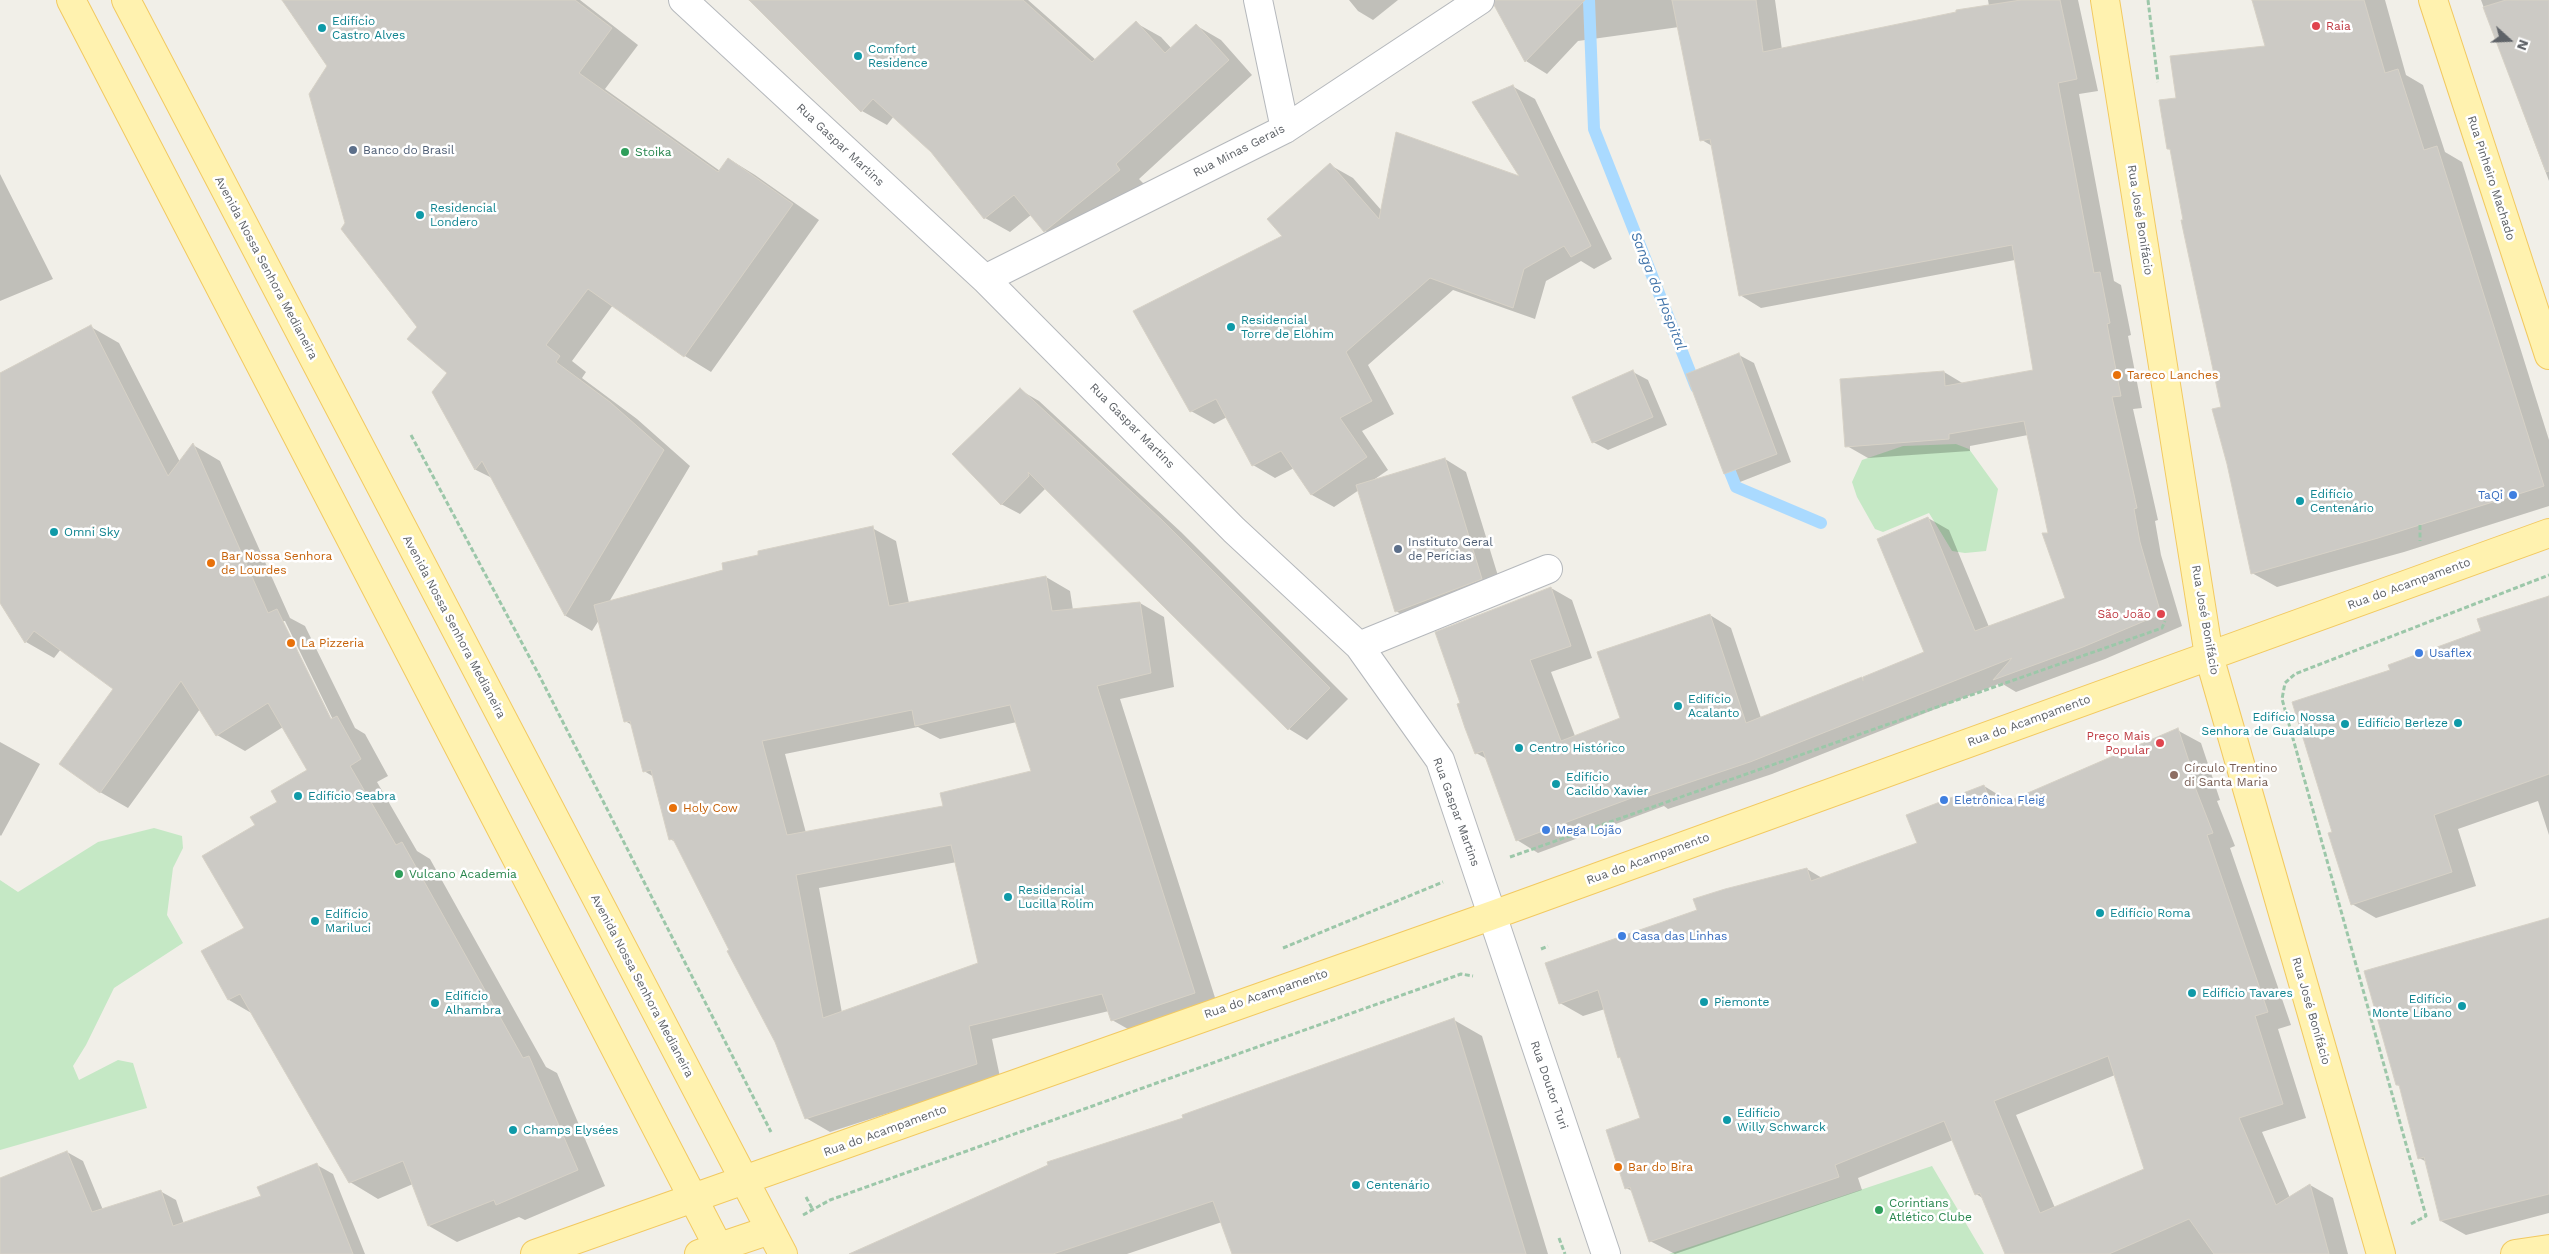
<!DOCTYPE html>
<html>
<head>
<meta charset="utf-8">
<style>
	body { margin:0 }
	#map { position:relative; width:2549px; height:1254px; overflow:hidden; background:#f1efe8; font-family:"Work Sans",sans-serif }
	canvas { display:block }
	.north { position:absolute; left:2484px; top:15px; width:50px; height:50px; -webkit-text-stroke:4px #fff; paint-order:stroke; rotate:110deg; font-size:14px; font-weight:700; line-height:20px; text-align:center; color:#5f6368 }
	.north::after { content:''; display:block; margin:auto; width:18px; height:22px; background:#5f6368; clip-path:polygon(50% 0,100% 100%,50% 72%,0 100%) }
</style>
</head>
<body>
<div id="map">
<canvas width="2549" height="1254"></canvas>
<div class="north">N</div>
</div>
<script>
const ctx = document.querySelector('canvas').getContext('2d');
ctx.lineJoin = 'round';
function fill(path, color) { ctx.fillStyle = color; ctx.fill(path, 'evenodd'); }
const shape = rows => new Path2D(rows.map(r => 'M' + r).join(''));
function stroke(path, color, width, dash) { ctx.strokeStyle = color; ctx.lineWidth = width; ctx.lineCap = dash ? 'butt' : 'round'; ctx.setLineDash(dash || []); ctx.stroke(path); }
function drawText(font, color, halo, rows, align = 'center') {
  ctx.font = font + ' "Work Sans",sans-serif'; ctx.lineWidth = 5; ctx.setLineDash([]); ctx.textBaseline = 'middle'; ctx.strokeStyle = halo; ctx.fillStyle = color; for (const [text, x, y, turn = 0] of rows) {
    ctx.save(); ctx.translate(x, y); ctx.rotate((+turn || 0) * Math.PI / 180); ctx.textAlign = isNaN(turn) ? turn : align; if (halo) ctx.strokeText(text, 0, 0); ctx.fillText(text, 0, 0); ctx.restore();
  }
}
fill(shape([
	[1956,444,1969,449,1998,489,1986,551,1965,553,1952,551,1929,513,1883,532,1875,529,1857,497,1852,482,1862,460,1903,446],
	[154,828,182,836,183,848,173,868,167,915,183,943,114,988,86,1045,73,1066,79,1080,118,1060,133,1063,147,1108,0,1150,0,880,18,892,98,842],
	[1932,1166,1984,1254,1669,1254]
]), '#c5e8c5');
fill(shape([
	[284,0,580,0,638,45,605,89,720,171,729,159,755,175,819,220,711,372,685,356,613,305,572,361,586,372,582,378,637,419,690,466,609,602,872,528,896,541,909,603,1046,577,1070,591,1073,610,1140,603,1164,617,1174,687,1120,699,1218,1007,1135,1033,1112,1020,1109,1011,992,1039,1000,1077,830,1132,806,1118,776,1041,677,843,670,839,654,777,644,771,632,725,625,721,599,620,592,631,566,616,494,479,476,470,434,392,449,372,346,223,329,66],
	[1017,722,1033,772,944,807,806,833,785,754,918,727,940,739],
	[957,862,980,964,842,1013,819,888],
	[751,0,1028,0,1096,60,1136,23,1161,37,1172,49,1197,26,1221,40,1252,75,1139,179,1144,184,1069,245,1045,231,1031,215,1010,232,985,218,932,151,894,116,887,125,862,111],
	[1349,0,1398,0,1373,20,1358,11],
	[1496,0,1775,0,1782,50,1989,6,1988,0,2078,0,2098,91,2079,94,2114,281,2121,285,2131,335,2128,336,2142,408,2133,409,2158,520,2155,521,2161,555,2182,626,2105,659,2016,692,2001,683,1772,774,1668,809,1664,806,1538,853,1517,840,1487,759,1476,753,1461,704,1551,588,1572,600,1592,658,1551,672,1575,736,1621,719,1710,615,1731,628,1761,718,1861,679,1865,680,1926,653,1928,518,1949,530,1989,627,2067,599,2028,435,1970,446,1970,451,1868,458,1847,446,1944,372,1964,384,2035,371,2015,260,1761,308,1740,295,1712,146,1702,140,1679,27,1578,41,1547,74,1526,61,1496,5],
	[2253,0,2385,0,2406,75,2423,85,2445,152,2462,162,2549,440,2549,506,2404,552,2277,587,2252,573,2228,463,2222,408,2172,150,2168,149,2177,100,2267,48],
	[2481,0,2549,0,2549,181],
	[1512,86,1535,99,1612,259,1594,269,1581,261,1546,281,1535,319,1453,290,1368,365,1394,414,1362,431,1388,470,1372,481,1445,459,1466,472,1503,592,1417,624,1396,611,1359,490,1334,507,1312,495,1294,468,1275,478,1253,465,1227,417,1214,424,1191,411,1284,236,1330,165,1353,178,1382,211,1522,178],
	[0,174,53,279,0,301],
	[91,327,119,343,180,462,193,445,220,461,290,618,305,626,355,728,365,734,388,776,377,782,417,851,430,859,546,1067,557,1073,605,1186,525,1220,519,1217,457,1242,429,1226,413,1184,378,1199,350,1182,253,1014,229,1000,203,951,245,928,257,826,308,771,283,727,245,751,217,735,200,709,128,808,100,792,115,689,61,649,54,658,26,642,0,600,0,375],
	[282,621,285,621,335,724,333,725],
	[1739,355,1754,363,1791,462,1740,482,1725,474],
	[1633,372,1648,380,1667,425,1608,450,1593,442],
	[1020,390,1039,401,1181,532,1348,699,1307,740,1289,729,1046,488,1020,514,1001,504],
	[2549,597,2549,835,2538,801,2458,829,2476,886,2376,918,2352,904,2333,833,2391,670,2482,632],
	[2177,730,2201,743,2220,800,2217,801,2235,846,2230,848,2291,1025,2278,1029,2306,1118,2262,1132,2290,1198,2310,1185,2333,1198,2348,1254,2007,1254,1984,1199,1976,1194,1953,1140,1858,1178,1862,1190,1675,1254,1650,1241,1634,1192,1626,1188,1641,1119,1622,1059,1619,1057,1605,1009,1583,1016,1560,1003,1698,911,1807,869,1822,878,1918,844,1984,786,2007,800,2008,802],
	[2115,1075,2146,1170,2055,1208,2016,1115],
	[0,742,40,764,1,836,0,835],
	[2549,920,2549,1213,2466,1235,2441,1221,2427,1162,2419,1158,2400,1086,2397,1085],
	[1454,1020,1482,1036,1548,1254,1234,1254,1222,1222,1127,1254,896,1254,1185,1118],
	[67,1152,83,1161,103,1210,160,1191,176,1200,184,1224,262,1197,317,1165,333,1174,365,1254,37,1254,0,1231,0,1184]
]), '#0003');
stroke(shape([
	[1589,0,1594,129,1696,387],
	[1724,457,1736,487,1821,523]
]), '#aadaff', 12);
const building = shape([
	[282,0,575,0,612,28,579,73,718,172,728,158,793,204,684,357,588,289,546,345,560,356,556,362,610,402,664,450,565,616,482,461,475,470,432,392,447,373,407,339,417,327,341,229,345,223,309,94,327,66,282,0],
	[749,0,1023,0,1092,62,1136,21,1165,53,1196,24,1229,60,1116,164,1120,170,1044,232,1014,195,984,219,931,152,873,99,861,112,749,0],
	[1495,0,1585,0,1525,62,1494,5,1495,0],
	[1672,0,1756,0,1763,52,1956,12,1956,10,2021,0,2060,0,2077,79,2058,83,2094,273,2100,272,2110,323,2107,324,2121,396,2112,397,2137,508,2134,509,2140,542,2161,614,2083,647,1993,680,2012,658,1750,762,1646,797,1645,793,1516,841,1483,751,1475,754,1465,728,1457,704,1460,703,1435,632,1551,587,1571,646,1530,660,1561,741,1620,718,1597,652,1710,614,1746,723,1862,677,1863,681,1863,677,1924,652,1877,539,1928,517,1975,631,2065,598,2042,533,2048,533,2024,421,1949,434,1949,439,1845,447,1840,379,1944,371,1945,386,2033,370,2012,245,1739,296,1710,139,1700,141,1672,0],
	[2252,0,2364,0,2385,73,2398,69,2424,150,2437,146,2544,486,2378,538,2251,574,2227,464,2212,409,2221,407,2181,220,2183,220,2170,149,2167,149,2159,100,2176,98,2170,56,2265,46,2252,0],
	[2506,0,2549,0,2549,171,2546,172,2483,7,2506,0],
	[1513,85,1591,246,1571,257,1564,246,1524,269,1513,308,1430,278,1346,352,1372,401,1340,418,1367,457,1311,495,1281,451,1252,466,1216,399,1190,412,1133,311,1282,236,1267,219,1330,163,1379,219,1396,132,1519,176,1472,102,1513,85],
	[91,325,168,476,193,443,268,613,277,609,331,719,337,716,361,759,350,766,396,845,402,842,523,1058,529,1056,578,1170,496,1205,494,1200,428,1226,403,1161,349,1183,240,994,228,1000,201,951,244,928,202,856,255,825,250,817,277,802,271,791,307,770,268,703,216,736,181,681,100,793,59,764,113,689,34,631,25,643,0,603,0,373,91,325],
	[1739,353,1777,454,1724,474,1686,374,1739,353],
	[1633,370,1653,417,1592,443,1572,397,1633,370],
	[1020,388,1162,520,1330,688,1288,730,1028,472,1029,476,1001,505,952,454,1020,388],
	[1445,458,1482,579,1395,612,1356,485,1445,458],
	[873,526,889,606,1046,576,1052,611,1140,602,1151,673,1097,686,1195,993,1111,1021,1102,994,969,1026,977,1064,805,1119,775,1042,727,951,729,950,673,839,669,840,651,770,643,772,630,721,624,722,594,605,723,570,722,563,758,555,758,551,873,526],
	[1010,705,1031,771,940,793,943,806,787,835,762,741,912,710,915,726,1010,705],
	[951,845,978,963,823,1018,796,875,951,845],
	[2549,596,2549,774,2434,815,2452,872,2351,905,2328,833,2332,832,2292,702,2390,670,2388,665,2481,631,2477,619,2549,596],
	[2178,728,2197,786,2195,787,2213,833,2207,835,2268,1012,2255,1016,2283,1104,2239,1118,2276,1205,2310,1184,2329,1254,2214,1254,2189,1219,2109,1254,2005,1254,1980,1193,1975,1195,1944,1121,1835,1165,1839,1177,1649,1242,1630,1187,1625,1189,1606,1130,1640,1118,1620,1057,1618,1058,1598,990,1559,1004,1545,963,1697,910,1693,899,1725,889,1807,868,1811,881,1917,843,1906,815,1984,785,1993,808,2178,728],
	[2108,1056,2144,1169,2040,1213,1994,1101,2108,1056],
	[2549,918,2549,1194,2440,1221,2424,1157,2418,1159,2399,1085,2396,1085,2364,971,2549,918],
	[1454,1018,1526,1254,1232,1254,1213,1201,1053,1254,849,1254,1048,1165,1047,1162,1183,1118,1182,1115,1454,1018],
	[67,1151,92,1212,161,1190,173,1226,261,1196,257,1187,317,1163,353,1254,0,1254,0,1178,67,1151]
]);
fill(building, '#cccac5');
stroke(building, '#d6d1c6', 1);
const minor = shape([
	[683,0,985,279,1234,530,1359,646,1440,760,1606,1254],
	[1258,0,1285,129],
	[985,279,1285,129,1480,0],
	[1359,646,1548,569]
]);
const major = shape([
	[71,0,722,1254],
	[126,0,783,1254],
	[2105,0,2209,656,2381,1254],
	[2433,0,2549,355],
	[535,1254,1493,915,2549,533],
	[699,1254,770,1230],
	[2515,1254,2549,1249]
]);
stroke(minor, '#b5b8bc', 30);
stroke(major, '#f2c960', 30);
stroke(shape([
	[2148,0,2158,82],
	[411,435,539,675,771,1132],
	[2420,525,2420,541],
	[1510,857,2162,628,2165,621],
	[1283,948,1443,882],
	[1541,949,1548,946],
	[806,1197,813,1210],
	[803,1215,830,1200,1461,974,1473,976],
	[2411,1224,2426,1216,2282,699,2285,683,2295,674,2549,575],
	[1559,1238,1565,1254]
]), '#9cc7a9', 3, [5, 2.5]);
stroke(minor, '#fff', 28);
stroke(major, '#fff2af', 28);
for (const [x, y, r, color] of [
	[2316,26,5,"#e0444e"],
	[322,28,5,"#0f9aa8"],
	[858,56,5,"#0f9aa8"],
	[353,150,5,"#5c6f8a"],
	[625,152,5,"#2e9e5b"],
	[420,215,5,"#0f9aa8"],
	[1231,327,5,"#0f9aa8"],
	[2117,375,5,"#e8710a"],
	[2513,495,5,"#3f7fe0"],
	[2300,501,5,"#0f9aa8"],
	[54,532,5,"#0f9aa8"],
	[1398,549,5,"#5c6f8a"],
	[211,563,5,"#e8710a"],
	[2161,614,5,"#e0444e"],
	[291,643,5,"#e8710a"],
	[2419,653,5,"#3f7fe0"],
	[1678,706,5,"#0f9aa8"],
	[2458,723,5,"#0f9aa8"],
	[2345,724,5,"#0f9aa8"],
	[2160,743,5,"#e0444e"],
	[1519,748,5,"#0f9aa8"],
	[2174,775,5,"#8d6e63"],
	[1556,784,5,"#0f9aa8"],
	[298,796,5,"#0f9aa8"],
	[1944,800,5,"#3f7fe0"],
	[673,808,5,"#e8710a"],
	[1546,830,5,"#3f7fe0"],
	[399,874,5,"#2e9e5b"],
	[1008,897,5,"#0f9aa8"],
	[2100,913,5,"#0f9aa8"],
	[315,921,5,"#0f9aa8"],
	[1622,936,5,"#3f7fe0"],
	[2192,993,5,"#0f9aa8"],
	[1704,1002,5,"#0f9aa8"],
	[435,1003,5,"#0f9aa8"],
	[2462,1006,5,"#0f9aa8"],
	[1727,1120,5,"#0f9aa8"],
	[513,1130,5,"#0f9aa8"],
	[1618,1167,5,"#e8710a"],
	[1356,1185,5,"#0f9aa8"],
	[1879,1210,5,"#2e9e5b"]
]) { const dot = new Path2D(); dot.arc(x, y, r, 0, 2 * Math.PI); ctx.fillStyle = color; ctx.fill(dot); stroke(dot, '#fff', 2); }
drawText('12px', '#0d838f', '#fff', [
	["Edifício",332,21],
	["Castro Alves",332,35],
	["Comfort",868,49],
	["Residence",868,63],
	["Residencial",430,208],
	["Londero",430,222],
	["Residencial",1241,320],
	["Torre de Elohim",1241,334],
	["Edifício",2310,494],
	["Centenário",2310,508],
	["Omni Sky",64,532],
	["Edifício",1688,699],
	["Acalanto",1688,713],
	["Edifício Nossa",2335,717,"right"],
	["Senhora de Guadalupe",2335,731,"right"],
	["Edifício Berleze",2448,723,"right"],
	["Centro Histórico",1529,748],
	["Edifício",1566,777],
	["Cacildo Xavier",1566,791],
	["Edifício Seabra",308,796],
	["Residencial",1018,890],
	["Lucilla Rolim",1018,904],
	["Edifício Roma",2110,913],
	["Edifício",325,914],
	["Mariluci",325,928],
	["Edifício Tavares",2202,993],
	["Edifício",445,996],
	["Alhambra",445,1010],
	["Edifício",2452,999,"right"],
	["Monte Líbano",2452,1013,"right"],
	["Piemonte",1714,1002],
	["Edifício",1737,1113],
	["Willy Schwarck",1737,1127],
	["Champs Elysées",523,1130],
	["Centenário",1366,1185]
], 'left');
drawText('12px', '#be3a42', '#fff', [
	["Raia",2326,26,"left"],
	["São João",2151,614],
	["Preço Mais",2150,736],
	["Popular",2150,750]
], 'right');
drawText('12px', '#5f6368', '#fff', [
	["Rua Gaspar Martins",840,145,43],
	["Rua Minas Gerais",1239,151,-27],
	["Rua Pinheiro Machado",2491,178,72],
	["Rua José Bonifácio",2140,220,81],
	["Avenida Nossa Senhora Medianeira",266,268,62],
	["Rua Gaspar Martins",1132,426,45],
	["Rua do Acampamento",2409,584,-20],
	["Rua José Bonifácio",2205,620,80],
	["Avenida Nossa Senhora Medianeira",454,627,62],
	["Rua do Acampamento",2029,721,-20],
	["Rua Gaspar Martins",1456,812,70],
	["Rua do Acampamento",1648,859,-20],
	["Avenida Nossa Senhora Medianeira",642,986,62],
	["Rua do Acampamento",1266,994,-19],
	["Rua José Bonifácio",2311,1011,74],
	["Rua Doutor Turi",1549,1085,71],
	["Rua do Acampamento",885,1131,-20]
]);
drawText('12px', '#4e5e75', '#fff', [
	["Banco do Brasil",363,150],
	["Instituto Geral",1408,542],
	["de Perícias",1408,556]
], 'left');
drawText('12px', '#27864d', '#fff', [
	["Stoika",635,152],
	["Vulcano Academia",409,874],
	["Corintians",1889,1203],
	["Atlético Clube",1889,1217]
], 'left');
drawText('12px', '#c56008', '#fff', [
	["Tareco Lanches",2127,375],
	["Bar Nossa Senhora",221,556],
	["de Lourdes",221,570],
	["La Pizzeria",301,643],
	["Holy Cow",683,808],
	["Bar do Bira",1628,1167]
], 'left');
drawText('12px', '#366cbe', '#fff', [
	["TaQi",2503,495,"right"],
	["Usaflex",2429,653],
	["Eletrônica Fleig",1954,800],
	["Mega Lojão",1556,830],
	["Casa das Linhas",1632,936]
], 'left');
drawText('12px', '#785e54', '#fff', [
	["Círculo Trentino",2184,768],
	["di Santa Maria",2184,782]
], 'left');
drawText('italic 14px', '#4174aa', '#fff', [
	["Sanga do Hospital",1658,291,68]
]);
</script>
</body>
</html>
